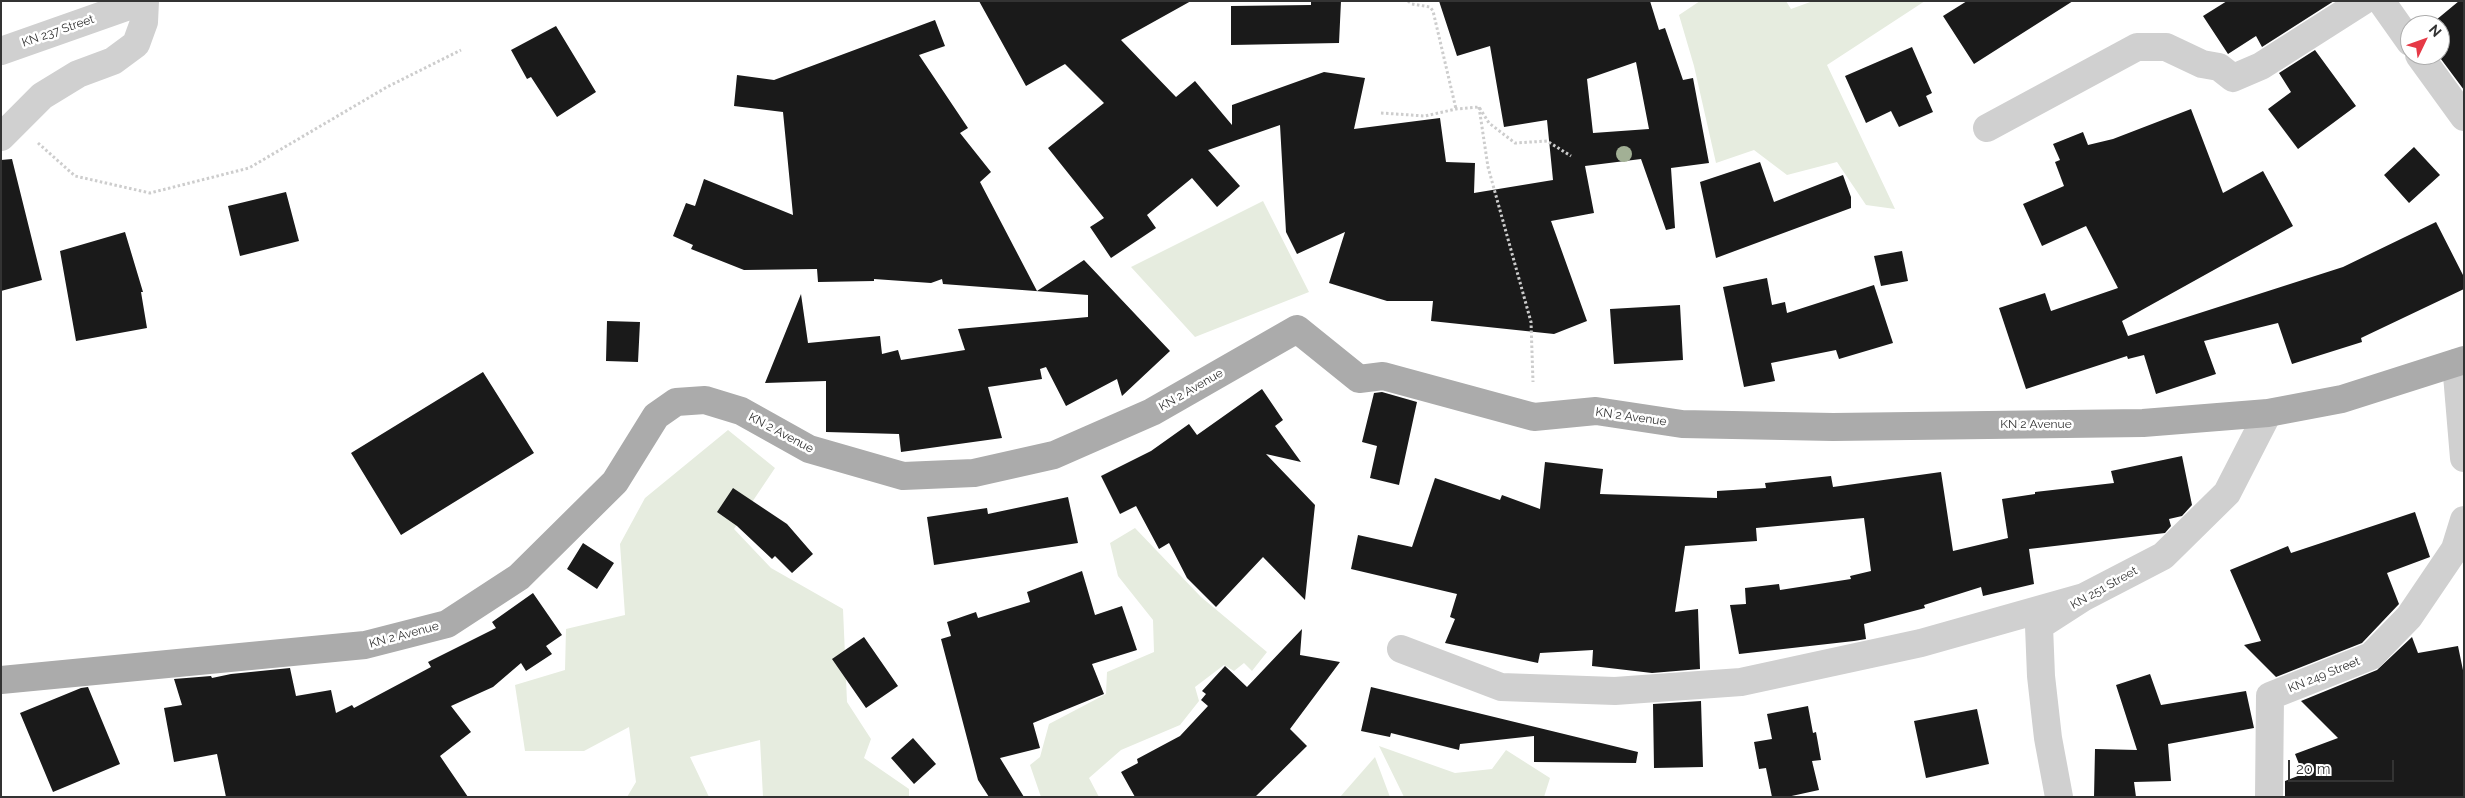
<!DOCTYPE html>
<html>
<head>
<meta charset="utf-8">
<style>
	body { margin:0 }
	#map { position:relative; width:2465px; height:798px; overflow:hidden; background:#fff; font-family:Raleway,sans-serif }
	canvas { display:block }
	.frame { position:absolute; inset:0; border:2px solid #333; pointer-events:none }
	.north { position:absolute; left:2400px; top:15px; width:50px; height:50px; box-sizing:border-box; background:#fff; border:1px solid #adadad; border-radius:50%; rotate:48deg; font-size:14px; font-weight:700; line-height:20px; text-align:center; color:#333 }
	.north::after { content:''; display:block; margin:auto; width:18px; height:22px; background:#e63946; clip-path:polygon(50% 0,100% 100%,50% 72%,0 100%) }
	.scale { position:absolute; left:2288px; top:760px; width:106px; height:22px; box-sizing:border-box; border:2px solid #333; border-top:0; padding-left:6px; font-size:15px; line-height:18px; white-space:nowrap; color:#333; -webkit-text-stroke:4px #fff; paint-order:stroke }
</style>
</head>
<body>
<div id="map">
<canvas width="2465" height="798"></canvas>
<div class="frame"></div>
<div class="north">N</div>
<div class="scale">20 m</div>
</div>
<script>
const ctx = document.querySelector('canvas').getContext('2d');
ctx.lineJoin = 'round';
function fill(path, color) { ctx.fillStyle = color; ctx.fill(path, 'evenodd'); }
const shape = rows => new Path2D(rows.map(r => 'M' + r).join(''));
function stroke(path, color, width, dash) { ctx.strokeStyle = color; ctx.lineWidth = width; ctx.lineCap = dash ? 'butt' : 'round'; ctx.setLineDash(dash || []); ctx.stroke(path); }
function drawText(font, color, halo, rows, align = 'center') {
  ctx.font = font + ' Raleway,sans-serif'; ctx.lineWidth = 5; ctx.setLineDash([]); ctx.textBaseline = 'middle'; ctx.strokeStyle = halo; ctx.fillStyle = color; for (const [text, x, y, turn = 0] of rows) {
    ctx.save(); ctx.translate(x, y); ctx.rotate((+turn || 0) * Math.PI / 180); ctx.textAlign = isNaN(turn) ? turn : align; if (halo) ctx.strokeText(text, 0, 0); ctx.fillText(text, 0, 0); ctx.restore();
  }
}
fill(shape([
	[1700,1,1786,1,1791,9,1813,1,1925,1,1827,65,1895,209,1866,205,1837,162,1787,175,1754,150,1716,163,1694,66,1679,15],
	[1263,201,1309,292,1195,337,1131,267],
	[728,430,775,468,734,529,771,568,843,609,847,702,871,739,864,758,909,789,909,797,763,797,760,740,690,757,709,797,627,797,636,782,629,727,584,751,525,751,515,685,565,670,566,629,625,615,620,544,645,498],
	[1135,528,1201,597,1267,652,1252,671,1244,663,1234,671,1224,665,1195,687,1199,701,1180,725,1121,750,1089,778,1099,797,1041,797,1030,765,1040,757,1049,724,1106,694,1107,672,1154,652,1153,620,1118,576,1110,543],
	[1379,746,1455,773,1492,769,1506,750,1550,778,1544,797,1404,797],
	[1375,757,1390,797,1340,797]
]), '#e6ecdf');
fill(shape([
	[979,1,1191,1,1121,40,1176,97,1195,81,1232,125,1232,105,1324,72,1365,78,1354,129,1440,118,1446,162,1475,163,1474,193,1553,180,1547,120,1504,127,1490,46,1457,56,1439,1,1650,1,1659,30,1665,28,1683,80,1693,78,1709,163,1671,168,1675,228,1666,230,1641,159,1585,166,1594,213,1551,221,1587,321,1554,334,1431,321,1433,301,1387,301,1329,283,1345,232,1297,254,1286,232,1280,125,1208,150,1240,186,1217,207,1192,178,1147,215,1156,228,1111,258,1090,227,1104,218,1048,148,1104,103,1065,64,1026,86],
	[1636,62,1649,129,1593,133,1587,79],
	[1311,1,1341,1,1339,43,1231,45,1231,6,1311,5],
	[1967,1,2073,1,1974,64,1943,16],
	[2227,1,2334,1,2262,47,2256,36,2228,54,2203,16],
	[2459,1,2464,1,2464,90,2438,55,2440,25,2430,25],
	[935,20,945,46,919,55,968,128,960,133,991,172,980,182,1037,291,1084,260,1170,351,1122,396,1117,379,1066,406,1046,367,1040,369,1042,379,988,387,1002,438,901,452,899,434,826,432,826,381,765,383,801,294,808,343,880,336,882,354,898,350,901,360,965,350,958,329,1088,317,1088,295,943,284,942,279,931,283,874,279,874,281,818,282,817,269,744,270,691,249,693,245,673,236,686,203,695,206,704,179,793,215,783,112,734,106,737,75,774,80],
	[556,26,596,92,557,117,531,77,527,79,511,50],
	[1912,47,1932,93,1926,96,1933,112,1899,127,1891,111,1866,123,1845,76],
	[2315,50,2356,106,2298,149,2268,109,2291,92,2279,73],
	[2191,109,2223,193,2263,171,2293,226,2122,321,2128,336,2343,267,2436,222,2464,277,2464,289,2361,338,2362,342,2292,364,2278,323,2204,341,2216,374,2156,394,2144,355,2128,359,2127,356,2026,389,1999,308,2045,293,2051,311,2118,288,2086,226,2042,246,2023,204,2064,186,2055,162,2060,160,2053,144,2083,132,2088,145,2113,139],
	[2414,147,2440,175,2409,203,2384,175],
	[12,159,42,280,1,291,1,160],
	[1760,162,1774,202,1843,175,1851,197,1851,208,1716,258,1700,182],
	[286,192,299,241,240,256,228,206],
	[125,232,143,292,141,292,147,328,76,341,60,251],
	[1902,251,1908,281,1881,286,1874,256],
	[1767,278,1772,305,1785,302,1787,313,1874,285,1893,343,1839,359,1836,350,1771,363,1775,381,1744,387,1723,287],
	[1680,305,1683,360,1614,364,1610,309],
	[607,321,640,322,638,362,606,361],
	[483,372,534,453,401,535,351,453],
	[1262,389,1283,420,1275,426,1301,462,1266,454,1315,505,1305,600,1263,557,1216,607,1187,578,1169,543,1159,549,1136,506,1120,514,1101,476,1151,451,1189,424,1197,435],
	[1382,392,1417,402,1399,485,1370,478,1377,446,1362,442,1374,393],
	[2182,456,2192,505,2182,516,2169,519,2171,526,2165,533,2029,549,2034,584,1983,596,1981,587,1924,605,1925,608,1864,624,1866,639,1854,641,1739,654,1730,605,1746,604,1745,588,1779,584,1780,590,1851,579,1850,576,1871,571,1864,518,1756,528,1757,541,1685,546,1675,612,1698,609,1700,669,1652,673,1592,666,1593,650,1540,653,1538,663,1445,643,1455,619,1450,617,1457,594,1351,569,1358,535,1412,547,1435,478,1500,500,1502,495,1540,509,1545,462,1603,469,1600,494,1717,498,1717,491,1766,488,1765,483,1831,476,1833,487,1941,472,1953,551,2008,538,2002,499,2035,494,2035,492,2114,483,2111,471],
	[733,488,787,524,813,554,792,573,775,556,772,559,737,526,717,512],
	[1068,497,1078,543,934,565,927,517,987,508,988,514],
	[2415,512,2430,557,2387,573,2399,604,2362,643,2276,677,2244,645,2261,641,2230,570,2288,546,2291,553],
	[583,543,614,563,597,589,567,569],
	[1082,571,1095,615,1122,606,1137,650,1092,664,1104,694,1033,723,1040,748,1000,758,1024,797,989,797,978,780,941,639,951,636,947,622,976,612,978,618,1030,602,1027,592],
	[533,593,562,635,546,646,552,654,526,671,521,663,493,687,451,706,471,732,440,756,468,797,226,797,217,754,174,762,164,708,182,705,174,679,211,676,212,678,231,674,290,668,296,696,331,690,336,713,352,705,354,708,431,667,428,662,496,628,492,622],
	[1302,629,1300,655,1340,662,1290,729,1307,746,1255,797,1135,797,1121,772,1138,763,1137,759,1180,736,1208,706,1201,700,1206,694,1202,691,1225,666,1247,687],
	[864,637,898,686,866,708,832,659],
	[2412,637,2418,653,2458,646,2464,675,2464,797,2285,797,2285,781,2303,774,2295,754,2338,738,2301,701,2377,670],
	[2150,674,2161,705,2246,691,2254,728,2168,744,2171,781,2134,782,2136,797,2094,797,2095,749,2137,750,2116,685],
	[88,687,120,764,53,792,20,713,81,688],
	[1371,687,1638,752,1636,763,1534,762,1534,736,1460,744,1459,750,1391,733,1390,737,1361,731],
	[1701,701,1703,767,1654,768,1653,704],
	[1808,706,1813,733,1816,732,1821,760,1812,761,1819,790,1787,797,1772,797,1766,768,1759,769,1754,742,1772,739,1767,714],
	[1977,709,1989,764,1926,778,1914,721],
	[913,738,936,764,914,784,891,758]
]), '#1a1a1a');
stroke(shape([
	[1408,1,1412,4,1430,7,1433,11,1456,109],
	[1479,107,1488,167,1531,322,1533,382],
	[1381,113,1425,116,1456,109,1479,107,1489,123,1515,143,1547,141,1571,156],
	[38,143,75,176,150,193,249,168,387,87,461,50]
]), '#cdcdcd', 3, [2.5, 2.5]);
stroke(shape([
	[2381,1,2410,42],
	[1,51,143,1],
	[2419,55,2464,117],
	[1987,128,2137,47,2166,47,2202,64,2219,67,2233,78,2261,66,2363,1],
	[1,137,42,96,78,74,113,61,136,44,144,22,145,1],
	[2456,363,2464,458],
	[1401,649,1501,687,1615,691,1741,682,1921,643,2084,597],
	[2059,797,2048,738,2041,676,2039,626,2084,597,2163,556,2227,493,2268,413],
	[2269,797,2270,696,2371,656,2409,617,2455,549,2464,520]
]), '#d0d0d0', 28);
stroke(shape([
	[1,680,365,645,447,624,519,577,615,482,656,416,676,402,705,400,741,411,809,449,903,476,974,473,1054,455,1152,412,1297,329,1359,379,1383,376,1534,417,1596,411,1682,424,1833,427,2143,423,2268,413,2342,399,2464,360]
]), '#ababab', 28);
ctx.fillStyle = '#a2b095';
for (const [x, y] of [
	[1624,154]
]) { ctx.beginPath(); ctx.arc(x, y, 8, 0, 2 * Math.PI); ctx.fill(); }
drawText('12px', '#333', '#fff', [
	["KN 237 Street",58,31,-19],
	["KN 2 Avenue",1191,390,-30],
	["KN 2 Avenue",1631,417,8],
	["KN 2 Avenue",2036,424],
	["KN 2 Avenue",781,433,28],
	["KN 251 Street",2104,588,-29],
	["KN 2 Avenue",404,635,-15],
	["KN 249 Street",2324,675,-22]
]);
</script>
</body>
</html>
